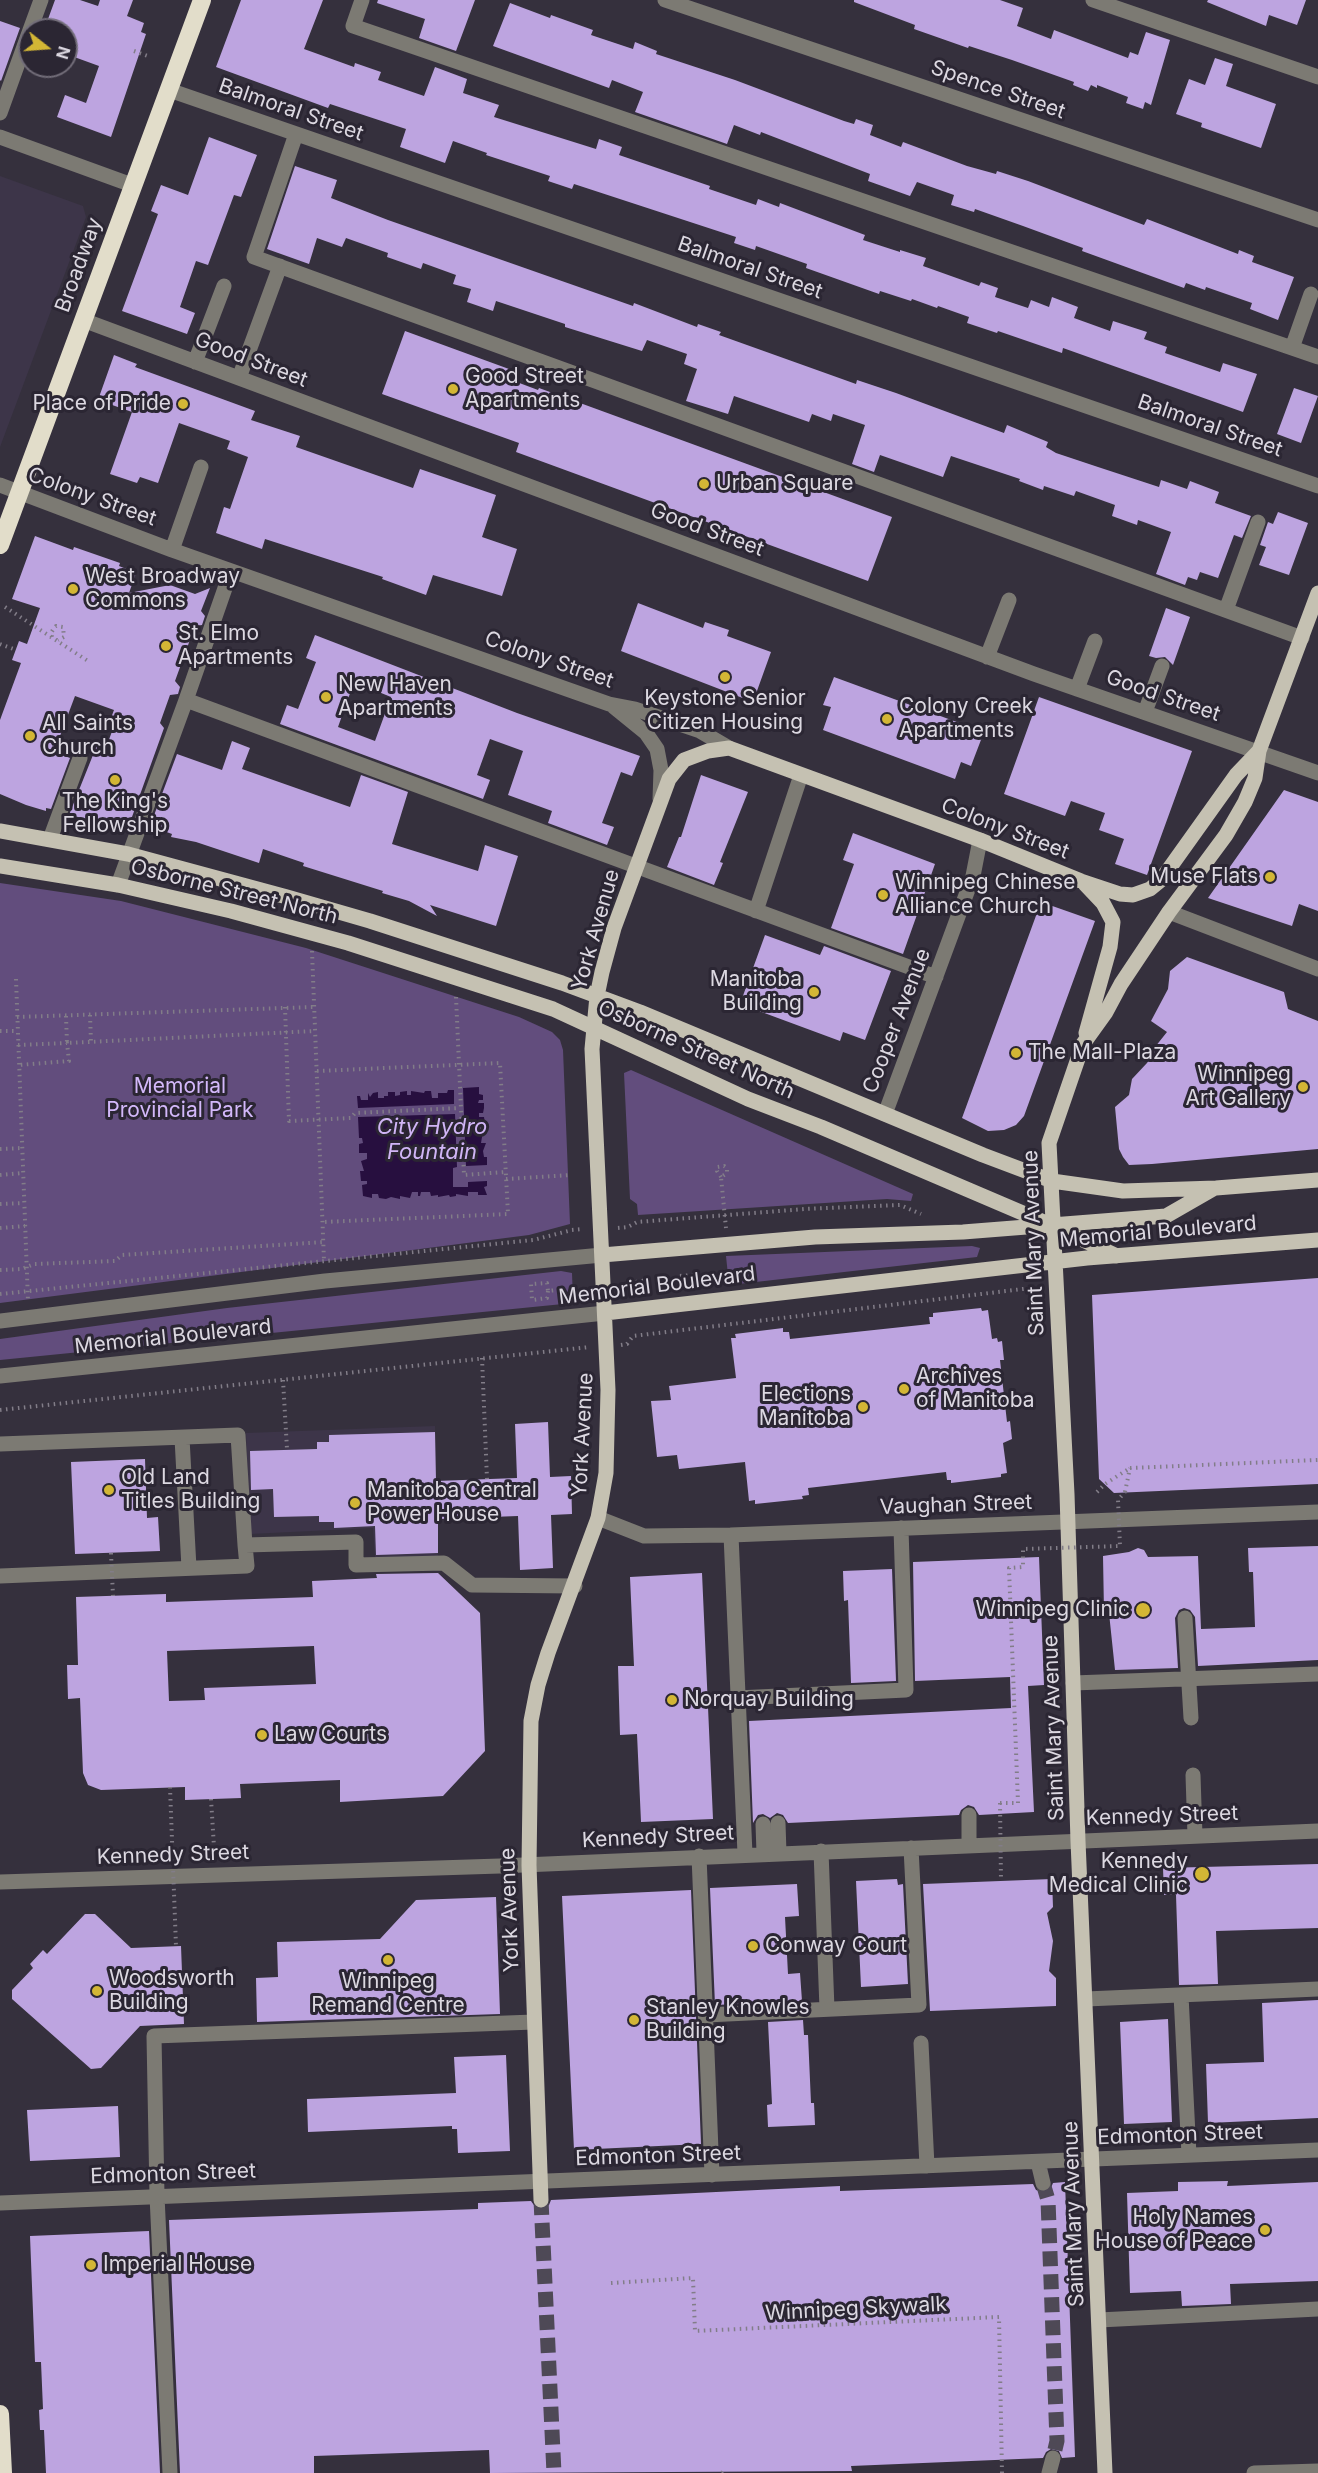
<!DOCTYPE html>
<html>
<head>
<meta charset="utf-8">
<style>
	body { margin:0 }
	#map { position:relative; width:1318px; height:2473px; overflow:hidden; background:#35303d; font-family:Inter,sans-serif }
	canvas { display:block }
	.north { position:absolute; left:18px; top:18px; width:60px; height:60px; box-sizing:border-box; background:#2b2633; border:2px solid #726d79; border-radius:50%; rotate:107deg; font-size:16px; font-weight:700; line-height:24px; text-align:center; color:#dcd8e1 }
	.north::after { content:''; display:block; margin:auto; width:21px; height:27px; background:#d3b635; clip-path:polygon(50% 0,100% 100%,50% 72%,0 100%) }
</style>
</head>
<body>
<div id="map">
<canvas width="1318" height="2473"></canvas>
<div class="north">N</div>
</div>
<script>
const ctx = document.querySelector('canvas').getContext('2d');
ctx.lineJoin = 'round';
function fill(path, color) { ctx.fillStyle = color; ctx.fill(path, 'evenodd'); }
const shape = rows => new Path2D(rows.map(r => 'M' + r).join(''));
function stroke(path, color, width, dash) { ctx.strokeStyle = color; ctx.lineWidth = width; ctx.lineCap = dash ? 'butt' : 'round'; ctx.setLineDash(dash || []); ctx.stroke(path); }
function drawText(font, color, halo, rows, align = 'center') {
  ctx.font = font + ' Inter,sans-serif'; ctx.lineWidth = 6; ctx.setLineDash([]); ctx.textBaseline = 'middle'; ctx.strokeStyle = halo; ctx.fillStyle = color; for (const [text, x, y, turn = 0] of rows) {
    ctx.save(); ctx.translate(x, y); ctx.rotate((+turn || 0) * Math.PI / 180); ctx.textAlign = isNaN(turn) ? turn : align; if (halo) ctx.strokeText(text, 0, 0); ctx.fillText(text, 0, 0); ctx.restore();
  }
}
fill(shape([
	[0,176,83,206,86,217,0,447],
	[435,1426,438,1563,375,1557,373,1528,250,1534,246,1433]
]), '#3d3549');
fill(shape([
	[0,883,121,901,306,948,519,1017,552,1032,560,1040,563,1050,570,1224,529,1235,0,1303],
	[631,1070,913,1194,911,1201,887,1199,638,1215,637,1204,630,1199,624,1073],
	[972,1246,980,1248,977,1257,729,1285,726,1256],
	[561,1271,572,1273,573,1301,563,1304,0,1360,0,1339,227,1308]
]), '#624d7d');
fill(shape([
	[479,1087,479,1094,483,1095,483,1100,479,1100,478,1103,484,1103,484,1108,483,1113,479,1113,479,1117,484,1117,485,1124,479,1124,479,1131,483,1131,481,1143,486,1143,483,1151,484,1157,487,1157,487,1165,466,1166,463,1088],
	[448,1090,454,1090,454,1104,358,1108,357,1096,360,1096,361,1100,368,1100,368,1093,370,1097,373,1093,378,1092,378,1098,384,1098,384,1096,388,1096,388,1092,395,1092,395,1096,400,1095,400,1092,407,1091,407,1095,411,1095,411,1091,424,1093,425,1091,431,1091,432,1098,438,1098,438,1093,447,1093],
	[455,1114,457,1167,453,1168,453,1187,468,1187,468,1182,487,1181,487,1186,484,1187,487,1195,478,1195,478,1192,468,1192,468,1196,456,1194,456,1196,450,1197,449,1195,438,1197,438,1195,431,1196,430,1192,421,1192,420,1196,418,1196,418,1192,412,1192,410,1198,400,1196,400,1199,391,1197,386,1199,379,1198,378,1194,372,1194,372,1198,363,1196,362,1185,367,1184,367,1181,361,1181,360,1171,364,1171,361,1161,367,1159,367,1153,359,1153,359,1144,363,1143,362,1138,359,1138,358,1117]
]), '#270f3f');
fill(shape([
	[55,0,80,0,98,6,100,0,133,0,127,16,144,23,141,32,146,34,111,137,57,117,65,95,86,103,99,66,66,54,66,30,44,30],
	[241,0,323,0,304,49,354,67,355,63,381,72,378,80,424,96,435,67,467,79,463,93,499,105,494,117,596,149,599,139,622,147,619,155,710,186,709,189,756,205,758,199,779,207,780,203,865,235,863,240,900,252,900,250,926,258,923,266,979,286,981,282,998,288,995,297,1028,308,1031,300,1049,307,1052,297,1078,307,1074,318,1110,331,1113,321,1147,332,1144,339,1167,347,1165,353,1220,372,1223,363,1257,374,1243,412,1063,348,1062,353,998,331,997,333,967,323,969,317,938,306,937,308,912,299,911,301,880,291,879,294,806,268,807,264,756,246,755,250,734,243,736,237,574,184,572,189,548,181,550,176,486,155,487,153,453,141,445,163,400,147,406,129,330,104,328,108,216,67],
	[378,0,475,0,456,51,419,38,425,19,377,3],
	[854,0,1000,0,1023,8,1017,26,1051,39,1054,30,1128,58,1130,52,1138,55,1146,32,1170,40,1151,105,1145,102,1143,109,1126,103,1128,97,1097,85,1097,88,1091,85,1088,91,1073,85,1074,82,1012,60,969,46,968,48,914,29,915,25,854,2],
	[1208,0,1306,0,1297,25,1269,15,1266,26,1207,2],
	[510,3,550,18,551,15,593,30,591,35,633,49,635,42,657,51,656,54,735,80,844,121,854,124,856,119,873,125,870,135,901,147,903,142,967,166,996,174,997,171,1028,181,1144,225,1147,219,1238,254,1239,250,1254,256,1252,262,1294,277,1278,320,1250,309,1252,303,1206,287,1205,290,1186,283,1184,288,1082,251,1083,248,1023,226,975,209,974,212,951,205,954,195,917,182,910,196,868,181,870,174,761,132,760,135,734,125,727,144,635,112,643,92,612,80,609,88,493,46],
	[0,21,20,28,1,81,0,80],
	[1215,58,1233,64,1226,86,1276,104,1261,148,1201,127,1202,123,1176,114,1189,79,1205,85],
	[209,137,257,155,241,197,234,195,208,265,196,261,180,307,195,313,187,334,122,311,158,214,151,211,161,185,188,195],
	[295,166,337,180,331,198,388,220,633,306,634,303,697,327,698,324,721,332,719,335,856,384,857,380,896,393,1004,433,1007,425,1048,442,1046,447,1056,453,1098,467,1159,487,1161,480,1187,489,1190,481,1219,492,1215,503,1251,516,1242,538,1234,535,1218,578,1200,572,1197,580,1188,577,1185,585,1156,574,1171,532,1138,520,1137,525,1112,516,1115,505,1076,491,1074,496,1044,486,1043,490,1019,481,1020,479,951,456,943,477,880,455,874,472,852,464,865,425,833,414,831,421,812,414,809,422,734,396,728,414,686,401,697,369,684,364,687,354,647,340,642,351,565,327,565,324,496,301,493,311,467,302,471,289,453,284,456,275,423,263,421,269,387,257,388,253,346,238,342,247,317,238,309,264,267,249],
	[405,331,509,369,506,378,538,390,539,388,892,517,868,581,516,452,519,443,382,394],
	[114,355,137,364,135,367,255,411,251,420,300,436,296,447,413,488,420,469,496,495,482,537,517,549,502,596,433,575,426,595,382,579,383,577,265,539,262,549,216,533,224,507,230,509,248,457,227,449,230,441,179,423,158,483,140,477,137,483,110,474,132,412,98,400],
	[1294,388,1318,396,1301,443,1277,434],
	[1278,512,1308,523,1289,575,1259,565,1266,547,1260,545,1268,522,1273,524],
	[35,536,73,550,74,547,120,563,119,566,136,573,129,593,170,585,195,594,210,588,201,611,205,616,202,625,195,626,175,681,180,687,178,694,170,695,160,723,164,728,128,828,69,815,97,745,106,748,115,723,111,718,114,710,75,696,54,752,70,758,51,809,46,808,46,811,26,805,0,794,0,720,21,663,12,660,19,641,27,644,40,608,12,599],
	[638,603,703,628,705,622,729,630,727,636,771,652,753,702,621,651],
	[1166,608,1190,617,1173,665,1165,657,1156,658,1149,656],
	[315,635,517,713,640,756,632,776,621,772,602,823,614,827,607,845,548,823,552,811,508,795,523,751,490,739,477,775,490,780,483,799,280,724,287,705,298,709,316,662,306,658],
	[354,682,391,697,375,741,338,727],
	[834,677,984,732,971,766,961,762,955,779,823,730,831,707,823,705],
	[1039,697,1192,751,1147,875,1115,864,1124,839,1099,830,1105,813,1071,801,1065,816,1004,794],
	[232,741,250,748,242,769,350,807,361,775,408,792,392,844,478,871,485,845,518,856,496,926,430,905,437,916,409,901,382,893,383,891,303,866,304,863,263,849,259,863,196,842,171,837,172,834,150,826,177,754,222,770],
	[701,775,748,792,720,862,723,863,714,885,667,867,679,837,681,837],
	[1284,790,1318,802,1318,911,1299,904,1292,926,1208,898],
	[853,833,935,864,903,954,831,928,854,864,843,860],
	[1041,902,1095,921,1024,1116,1016,1125,1004,1130,988,1131,962,1118],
	[765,935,820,955,824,946,891,971,865,1040,843,1032,840,1041,740,1004],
	[1187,957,1284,992,1288,1009,1318,1021,1318,1149,1152,1164,1129,1165,1123,1157,1119,1149,1115,1107,1129,1095,1132,1079,1147,1063,1153,1054,1155,1047,1167,1032,1151,1021,1168,989,1170,971],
	[1318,1278,1318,1484,1114,1493,1099,1479,1092,1295],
	[981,1308,982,1311,988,1310,992,1339,997,1338,998,1342,1002,1341,1004,1360,1000,1360,1007,1422,1010,1421,1012,1439,1003,1443,1007,1473,1001,1474,1001,1477,951,1483,951,1480,947,1480,946,1472,808,1488,809,1495,802,1496,803,1499,755,1504,755,1500,749,1501,745,1462,679,1469,677,1455,657,1457,651,1401,671,1400,669,1386,736,1378,731,1338,736,1338,735,1334,783,1328,783,1332,789,1332,790,1339,930,1324,929,1317,933,1317,933,1313],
	[548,1422,550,1477,571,1476,572,1514,551,1515,553,1568,520,1570,518,1516,438,1519,438,1553,376,1555,375,1526,334,1528,334,1522,319,1522,319,1516,274,1517,273,1489,251,1490,250,1451,317,1449,317,1442,329,1442,329,1435,435,1432,436,1481,517,1478,515,1424],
	[145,1459,147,1518,158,1517,160,1551,75,1554,71,1462],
	[1318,1546,1318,1660,1198,1666,1195,1617,1190,1610,1184,1608,1179,1610,1175,1618,1178,1668,1115,1670,1109,1613,1104,1612,1103,1556,1129,1552,1138,1548,1144,1550,1148,1557,1198,1556,1201,1629,1255,1627,1253,1572,1249,1572,1248,1548],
	[1039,1557,1044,1685,1028,1686,1034,1812,979,1815,974,1807,968,1805,961,1810,959,1815,788,1823,783,1815,777,1813,770,1818,763,1814,758,1815,753,1823,749,1721,1011,1708,1010,1677,915,1681,913,1562],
	[892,1569,896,1681,851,1683,848,1600,844,1601,843,1571],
	[438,1573,480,1613,485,1751,443,1796,340,1802,340,1780,240,1784,241,1798,185,1800,185,1787,101,1790,88,1785,83,1773,80,1698,68,1699,67,1665,78,1665,76,1597,166,1594,166,1602,313,1597,312,1581,377,1578,376,1574],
	[314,1646,316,1684,204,1688,205,1700,169,1701,167,1651],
	[702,1573,713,1819,641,1822,637,1734,620,1735,618,1666,634,1666,630,1577],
	[1318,1864,1318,1928,1216,1931,1218,1984,1179,1985,1176,1895,1164,1895,1163,1868],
	[897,1879,898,1885,903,1884,908,1984,861,1987,856,1881],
	[1052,1879,1053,1907,1047,1913,1053,1941,1049,1971,1056,1978,1056,2006,930,2011,923,1884],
	[797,1884,799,1916,785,1917,788,1974,800,1973,802,2001,715,2005,710,1888],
	[691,1890,701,2144,574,2150,562,1896],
	[496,1897,500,2014,257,2022,256,1978,278,1977,277,1942,380,1939,416,1900],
	[85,1914,95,1914,131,1948,181,1946,184,2024,140,2026,101,2068,91,2069,12,1999,12,1990,33,1968,30,1964,43,1950,47,1954],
	[1318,2000,1318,2118,1208,2123,1206,2064,1264,2062,1262,2003],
	[1168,2019,1172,2122,1124,2124,1120,2022],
	[803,2020,804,2035,808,2035,811,2103,814,2103,815,2125,768,2127,767,2105,772,2104,768,2022],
	[506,2055,510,2151,458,2153,457,2129,452,2129,452,2126,308,2132,307,2099,456,2093,454,2057],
	[118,2106,120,2157,30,2161,27,2110],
	[1228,2181,1227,2186,1318,2182,1318,2281,1230,2284,1231,2304,1182,2306,1181,2291,1130,2293,1127,2193,1178,2191,1178,2182],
	[1065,2182,1075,2457,1062,2458,1059,2451,1051,2449,1046,2452,1043,2458,851,2466,852,2471,490,2473,489,2450,314,2456,314,2473,180,2473,169,2220,478,2209,478,2203,531,2201,536,2208,542,2210,549,2205,551,2200,840,2186,840,2191,1033,2184,1036,2190,1045,2193,1050,2190,1053,2183],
	[149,2231,160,2473,46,2473,44,2430,40,2430,39,2410,43,2409,41,2362,35,2362,30,2236]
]), '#bda4e0');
stroke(shape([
	[1043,2183,1048,2200,1057,2441,1053,2458]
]), '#4e4956', 15, [15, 8]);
stroke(shape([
	[541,2200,554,2473]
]), '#4e4956', 15, [15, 8]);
stroke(shape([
	[134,51,148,56],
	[5,607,88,661],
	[52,637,51,633,54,628,56,626,63,627,64,637,58,640],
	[0,644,16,650],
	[312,951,324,1261],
	[16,979,28,1301],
	[456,997,464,1175,505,1172],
	[285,1007,289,1121,351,1118,355,1113,460,1108],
	[90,1015,91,1042],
	[66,1016,67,1043,315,1031],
	[17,1017,314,1007],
	[0,1031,17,1031],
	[18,1045,67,1043,69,1061,19,1065],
	[317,1071,500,1063,508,1214,323,1222],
	[0,1149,22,1148],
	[0,1175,23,1173],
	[721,1177,717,1171,717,1167,724,1166,727,1168,727,1173,721,1177,726,1228],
	[506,1179,571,1175],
	[0,1204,24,1203],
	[0,1228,25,1226],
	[618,1228,628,1227,637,1222,805,1209,900,1205,921,1214],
	[0,1270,22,1269,34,1264,115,1261,122,1255,324,1242],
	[630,1283,647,1280,650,1291],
	[680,1287,679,1276,693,1275],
	[548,1291,547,1298,532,1300,531,1284,547,1283,548,1291,574,1288],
	[0,1294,533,1240,572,1230,583,1229],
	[621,1345,627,1344,633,1336,1031,1288],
	[482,1358,487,1479],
	[283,1380,287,1449],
	[0,1410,590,1347],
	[1130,1468,1318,1460],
	[1097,1492,1105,1484,1130,1468],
	[1125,1492,1130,1468],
	[211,1799,214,1847],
	[1000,1803,1018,1803,1009,1568,1023,1567,1023,1558],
	[611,2283,693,2278,695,2331,999,2317,1002,2473],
	[722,2473,723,2472]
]), '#827d88', 4, [1.5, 4.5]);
stroke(shape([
	[362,0,353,26,1318,357],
	[665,0,1318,220],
	[1093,0,1318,77],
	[30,30,41,0],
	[169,90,1318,486],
	[0,113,30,30],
	[296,134,254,257,1302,638],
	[0,137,132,185],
	[83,320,1034,674,1318,773],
	[1292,348,1311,294],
	[195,362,224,286],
	[239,378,280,266],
	[0,485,172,550,609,704,635,709,700,731,729,748],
	[172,550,201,467],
	[1226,610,1258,522],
	[987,657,1009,600],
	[1077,689,1095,641],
	[186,700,231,571],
	[614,707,646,733,657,749,661,770,660,799],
	[1145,712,1162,666],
	[50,839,80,758],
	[118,885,186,700,936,977],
	[756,911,801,775],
	[1169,912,1318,969],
	[885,1114,973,876,980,840],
	[0,1321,325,1281,602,1255],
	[0,1376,605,1313],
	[182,1438,189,1568],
	[0,1444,238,1435,245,1545],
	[598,1518,644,1536,731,1535,1318,1512],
	[731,1535,745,1854],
	[0,1576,247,1566,245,1545,356,1542,356,1565,444,1563,472,1585,575,1586],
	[1185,1618,1191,1718],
	[1073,1683,1318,1674],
	[737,1698,906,1690,901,1528],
	[1193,1775,1195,1836],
	[969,1815,969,1845],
	[778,1823,779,1853],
	[763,1824,764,1853],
	[821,1851,827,2009],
	[699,1856,712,2175],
	[0,1882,500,1866,1318,1831],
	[1181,1995,1189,2155],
	[1086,1999,1318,1989],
	[706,2015,919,2005,911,1848],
	[921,2043,927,2166],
	[1038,2162,1043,2183],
	[0,2203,1318,2150],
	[1099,2320,1318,2309],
	[170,2473,157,2196,154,2036,534,2022],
	[1049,2473,1053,2458],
	[1254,2473,1318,2471]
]), '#7c7a73', 15);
stroke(shape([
	[0,831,128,854,287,897,370,921,562,983,640,1012,983,1155,1052,1181,1123,1191,1216,1188,1318,1180],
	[0,866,118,885,231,911,348,943,553,1009,748,1099,821,1127,1053,1226,1117,1256],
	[1085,884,1103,903,1113,922,1110,947,1086,1033],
	[602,1255,815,1237,963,1232,1166,1216,1213,1189],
	[605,1313,1087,1258,1318,1240],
	[541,2200,529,1865,531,1721,538,1685,548,1653,598,1518,606,1473,608,1390,592,1049,597,996,602,972,614,928,669,779,684,760,708,751,729,748,980,840,1081,881,1120,894,1133,895,1150,889,1161,880,1236,775,1259,751],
	[1105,2473,1078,1841,1067,1494,1049,1143,1083,1044,1106,1012,1121,984,1169,912,1226,835,1245,802,1255,778,1259,751,1318,593]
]), '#c5c1b2', 15);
stroke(shape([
	[0,545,202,0],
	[0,2414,3,2473]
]), '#e2ddca', 18);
stroke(shape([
	[111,1553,113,1596],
	[1023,1558,1023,1549,1120,1546,1118,1500,1125,1492],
	[170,1787,176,1946],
	[1000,1803,1001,1881]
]), '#827d88', 4, [1.5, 4.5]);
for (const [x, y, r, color] of [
	[453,389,6,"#d3b635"],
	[183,404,6,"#d3b635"],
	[704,484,6,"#d3b635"],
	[73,589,6,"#d3b635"],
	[166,646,6,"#d3b635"],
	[725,677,6,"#d3b635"],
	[326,697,6,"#d3b635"],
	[887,719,6,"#d3b635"],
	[30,736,6,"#d3b635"],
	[115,780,6,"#d3b635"],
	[1270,877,6,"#d3b635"],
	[883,895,6,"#d3b635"],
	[814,992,6,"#d3b635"],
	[1016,1053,6,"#d3b635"],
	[1303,1087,6,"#d3b635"],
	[904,1389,6,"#d3b635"],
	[863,1407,6,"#d3b635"],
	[109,1490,6,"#d3b635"],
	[355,1503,6,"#d3b635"],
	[1143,1610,8,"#d3b635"],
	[672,1700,6,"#d3b635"],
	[262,1735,6,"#d3b635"],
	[1202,1874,8,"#d3b635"],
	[753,1946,6,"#d3b635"],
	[388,1960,6,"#d3b635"],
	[97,1991,6,"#d3b635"],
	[634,2020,6,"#d3b635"],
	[1265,2230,6,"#d3b635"],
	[91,2265,6,"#d3b635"]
]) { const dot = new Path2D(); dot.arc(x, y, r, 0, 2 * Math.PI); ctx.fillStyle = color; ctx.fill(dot); stroke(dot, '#2b2633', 2); }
drawText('21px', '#dcd8e1', '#2b2633', [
	["Spence Street",998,90,19],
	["Balmoral Street",291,110,19],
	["Broadway",79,265,-70],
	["Balmoral Street",750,268,19],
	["Good Street",251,360,21],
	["Balmoral Street",1210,426,19],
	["Colony Street",92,497,20],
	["Good Street",707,530,20],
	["Colony Street",549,660,19],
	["Good Street",1163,696,19],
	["Colony Street",1005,829,21],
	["Osborne Street North",234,892,14],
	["York Avenue",596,930,-74],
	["Cooper Avenue",897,1021,-69],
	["Osborne Street North",696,1050,24],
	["Memorial Boulevard",1158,1232,-5],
	["Saint Mary Avenue",1034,1243,-92],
	["Memorial Boulevard",657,1286,-7],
	["Memorial Boulevard",173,1337,-6],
	["York Avenue",583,1435,-87],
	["Vaughan Street",956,1505,-2],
	["Saint Mary Avenue",1054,1728,-92],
	["Kennedy Street",1162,1816,-2],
	["Kennedy Street",658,1837,-3],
	["Kennedy Street",173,1855,-2],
	["York Avenue",510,1910,-92],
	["Edmonton Street",1180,2135,-2],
	["Edmonton Street",658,2156,-2],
	["Edmonton Street",173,2174,-2],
	["Saint Mary Avenue",1074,2214,-92],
	["Winnipeg Skywalk",856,2309,-3]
]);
drawText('21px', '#dcd8e1', '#2b2633', [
	["Good Street",465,377],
	["Apartments",465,401],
	["Place of Pride",171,404,"right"],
	["Urban Square",716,484],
	["West Broadway",85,577],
	["Commons",85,601],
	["St. Elmo",178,634],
	["Apartments",178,658],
	["New Haven",338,685],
	["Apartments",338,709],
	["Keystone Senior",725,699,"center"],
	["Citizen Housing",725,723,"center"],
	["Colony Creek",899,707],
	["Apartments",899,731],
	["All Saints",42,724],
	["Church",42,748],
	["The King's",115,802,"center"],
	["Fellowship",115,826,"center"],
	["Muse Flats",1258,877,"right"],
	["Winnipeg Chinese",895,883],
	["Alliance Church",895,907],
	["Manitoba",802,980,"right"],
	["Building",802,1004,"right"],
	["The Mall-Plaza",1028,1053],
	["Winnipeg",1291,1075,"right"],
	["Art Gallery",1291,1099,"right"],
	["Archives",916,1377],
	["of Manitoba",916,1401],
	["Elections",851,1395,"right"],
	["Manitoba",851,1419,"right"],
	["Old Land",121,1478],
	["Titles Building",121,1502],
	["Manitoba Central",367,1491],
	["Power House",367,1515],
	["Winnipeg Clinic",1130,1610,"right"],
	["Norquay Building",684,1700],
	["Law Courts",274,1735],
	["Kennedy",1188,1862,"right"],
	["Medical Clinic",1188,1886,"right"],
	["Conway Court",765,1946],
	["Woodsworth",109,1979],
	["Building",109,2003],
	["Winnipeg",388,1982,"center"],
	["Remand Centre",388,2006,"center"],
	["Stanley Knowles",646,2008],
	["Building",646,2032],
	["Holy Names",1253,2218,"right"],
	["House of Peace",1253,2242,"right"],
	["Imperial House",103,2265]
], 'left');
drawText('21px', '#d3b8fa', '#2b2633', [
	["Memorial",180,1087],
	["Provincial Park",180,1111]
]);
drawText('italic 22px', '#d0b5f6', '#2b2633', [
	["City Hydro",432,1127],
	["Fountain",432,1152]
]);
</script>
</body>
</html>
